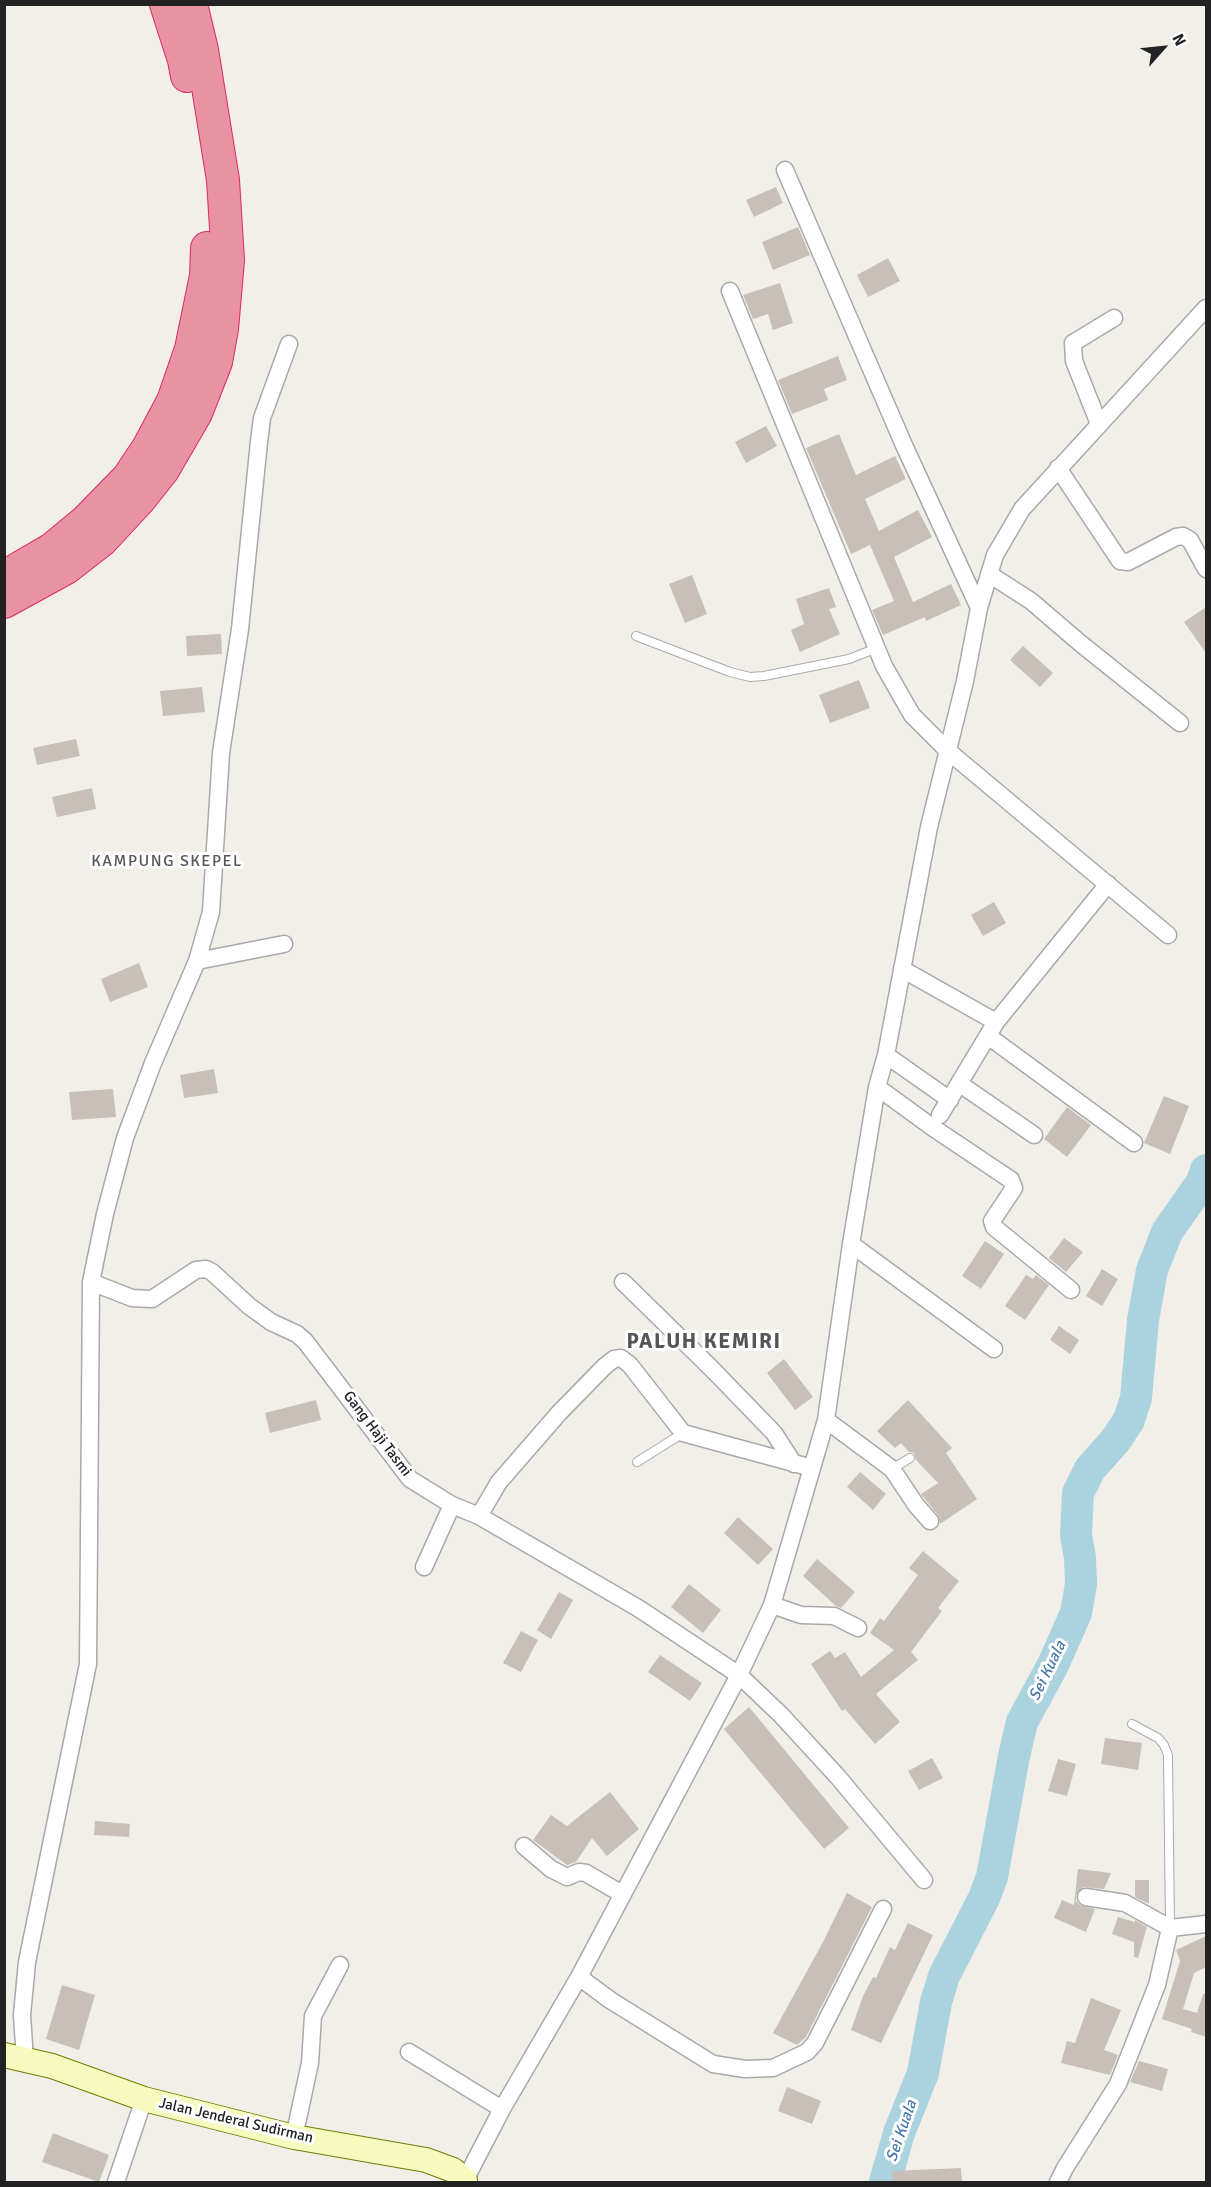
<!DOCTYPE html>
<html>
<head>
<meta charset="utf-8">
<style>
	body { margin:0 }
	#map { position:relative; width:1211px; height:2187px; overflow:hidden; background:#f2efe9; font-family:Signika,sans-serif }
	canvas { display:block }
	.frame { position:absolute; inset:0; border:6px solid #222; pointer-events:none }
	.north { position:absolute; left:1133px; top:18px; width:60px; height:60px; -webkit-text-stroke:4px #fff; paint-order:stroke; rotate:63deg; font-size:16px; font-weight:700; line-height:24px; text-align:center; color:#222 }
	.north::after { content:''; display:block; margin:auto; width:21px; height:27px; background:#222; clip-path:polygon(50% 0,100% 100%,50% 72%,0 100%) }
</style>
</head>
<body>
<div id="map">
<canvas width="1211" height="2187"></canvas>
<div class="frame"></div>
<div class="north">N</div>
</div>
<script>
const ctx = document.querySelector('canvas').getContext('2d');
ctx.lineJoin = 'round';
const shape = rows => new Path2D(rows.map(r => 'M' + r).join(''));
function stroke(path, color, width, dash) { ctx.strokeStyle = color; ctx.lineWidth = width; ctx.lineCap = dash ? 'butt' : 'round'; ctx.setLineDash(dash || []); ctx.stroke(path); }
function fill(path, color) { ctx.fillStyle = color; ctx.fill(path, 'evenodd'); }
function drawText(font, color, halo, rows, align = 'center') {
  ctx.font = font + ' Signika,sans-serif'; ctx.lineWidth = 6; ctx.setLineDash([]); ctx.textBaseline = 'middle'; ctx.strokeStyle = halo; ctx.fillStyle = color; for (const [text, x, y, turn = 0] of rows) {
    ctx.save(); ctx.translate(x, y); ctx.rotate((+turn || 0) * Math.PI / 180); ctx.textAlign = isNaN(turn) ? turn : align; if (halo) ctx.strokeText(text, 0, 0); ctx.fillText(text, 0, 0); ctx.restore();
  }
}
stroke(shape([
	[885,2182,899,2133,923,2073,936,2002,944,1976,984,1898,992,1877,1014,1756,1022,1722,1053,1665,1076,1613,1081,1584,1080,1558,1076,1535,1078,1493,1090,1469,1115,1441,1129,1420,1136,1398,1143,1320,1152,1270,1167,1232,1202,1182,1206,1170]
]), '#aad3df', 32);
fill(shape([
	[776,187,783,203,754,217,746,200],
	[798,227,810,255,773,270,762,242],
	[888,258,900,281,868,297,857,275],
	[780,283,793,323,773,330,768,314,753,319,743,295],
	[838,356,847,380,824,389,828,400,792,414,778,380],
	[766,426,777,446,746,463,735,442],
	[839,434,856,475,895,456,906,479,865,499,879,531,918,510,932,537,894,557,913,602,951,584,961,605,926,621,925,617,883,635,872,610,894,601,870,545,851,554,806,448],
	[692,575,707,614,685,623,669,584],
	[829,588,836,607,829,609,840,634,800,652,791,630,804,624,796,599],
	[1206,607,1206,653,1184,622],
	[221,634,222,654,187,656,186,636],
	[1023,646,1053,673,1040,687,1010,660],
	[859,680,870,708,830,723,819,695],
	[202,687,205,712,163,716,160,691],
	[76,739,80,756,37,765,33,748],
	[92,788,96,809,57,817,52,797],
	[994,902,1006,923,983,936,971,915],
	[139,963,148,987,110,1002,101,979],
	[214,1069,218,1093,184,1098,180,1075],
	[113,1089,116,1117,72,1120,69,1092],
	[1164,1096,1189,1106,1170,1154,1144,1143],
	[1067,1107,1091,1125,1067,1157,1044,1139],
	[1064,1238,1083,1252,1066,1272,1049,1258],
	[985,1241,1004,1254,981,1289,962,1276],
	[1102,1269,1118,1279,1102,1306,1086,1296],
	[1026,1275,1033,1279,1036,1275,1049,1285,1025,1320,1005,1306],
	[1059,1326,1079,1340,1070,1354,1050,1340],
	[784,1359,813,1397,795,1410,767,1373],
	[316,1400,321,1420,270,1433,265,1413],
	[908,1400,952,1448,946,1453,977,1499,940,1524,938,1515,921,1494,938,1483,916,1460,914,1453,909,1452,901,1443,895,1448,877,1431],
	[860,1472,886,1494,873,1510,847,1487],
	[738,1517,773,1549,758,1565,724,1533],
	[923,1551,959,1581,938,1608,942,1611,911,1652,918,1660,876,1694,900,1722,875,1744,845,1709,842,1711,811,1664,830,1651,835,1658,845,1652,861,1677,894,1650,870,1633,880,1618,884,1621,918,1575,909,1568],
	[817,1559,855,1592,841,1608,836,1606,803,1576],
	[689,1584,721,1610,703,1633,671,1607],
	[559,1592,573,1600,551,1639,537,1630],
	[521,1631,538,1640,521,1672,503,1663],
	[660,1655,702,1683,690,1701,648,1672],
	[749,1707,849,1828,824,1849,724,1729],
	[1105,1738,1142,1743,1138,1770,1101,1764],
	[932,1758,943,1778,919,1790,908,1771],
	[1058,1759,1076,1764,1067,1796,1048,1791],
	[610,1792,639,1829,607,1856,592,1838,576,1862,567,1865,533,1840,551,1815,567,1826],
	[95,1821,130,1824,129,1837,94,1835],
	[1078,1869,1111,1873,1104,1889,1083,1887,1076,1895,1076,1901,1080,1905,1095,1909,1086,1932,1054,1918,1062,1900,1074,1905],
	[1135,1880,1149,1880,1149,1904,1135,1897],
	[847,1893,872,1907,806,2037,797,2045,773,2033,823,1942],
	[1118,1917,1135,1922,1135,1920,1147,1927,1138,1958,1134,1957,1134,1942,1112,1934],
	[908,1923,933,1935,881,2043,851,2030,863,1996,873,1977,876,1978,890,1947,895,1950],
	[1206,1936,1206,1967,1194,1973,1183,2009,1197,2013,1203,1994,1206,1994,1206,2037,1191,2032,1192,2029,1162,2019,1180,1961,1176,1950],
	[62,1985,95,1995,79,2050,46,2039],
	[1091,1998,1121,2010,1104,2050,1118,2055,1110,2075,1061,2063,1067,2041,1075,2043],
	[1139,2061,1168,2069,1162,2091,1130,2082],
	[787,2087,821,2101,812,2124,778,2111],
	[53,2133,109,2155,99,2182,42,2162],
	[961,2168,962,2182,893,2182,892,2171]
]), '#c7bfb8');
const lane = shape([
	[636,636,730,672,750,677,764,676,849,659,877,648],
	[637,1462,683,1433],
	[892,1469,910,1458],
	[1132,1724,1158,1738,1164,1745,1168,1755,1170,1927]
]);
const street = shape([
	[785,170,903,443,979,608],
	[730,291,884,666,912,715,948,751,1168,935],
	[1099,424,1074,361,1073,343,1114,318],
	[1058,468,1120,561,1128,562,1176,537,1183,536,1190,540,1206,569],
	[989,574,1031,601,1080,643,1180,723],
	[197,961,284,944],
	[902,969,996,1022],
	[988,1036,1134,1143],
	[886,1055,950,1100],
	[960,1084,1034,1135],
	[877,1087,932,1127,1011,1180,1014,1188,992,1221,994,1227,1071,1290],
	[940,1115,996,1022,1108,884],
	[851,1244,994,1349],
	[91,1282,132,1298,152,1299,196,1270,206,1269,212,1272,249,1306,271,1322,297,1334,305,1341,410,1479,452,1505,479,1516,638,1608,739,1675,781,1715,838,1777,924,1880],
	[623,1282,712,1369,774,1433,794,1464],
	[826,1420,892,1469,916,1505,930,1521],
	[479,1516,499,1482,559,1413,605,1366,614,1359,621,1358,630,1365,683,1433,812,1468],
	[424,1567,452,1505],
	[772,1605,801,1615,834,1616,858,1628],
	[524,1846,551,1869,567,1877,579,1872,586,1873,622,1894],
	[1086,1897,1125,1903,1170,1928,1206,1924],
	[579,1977,610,2000,713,2064,745,2069,773,2068,807,2052,815,2043,883,1909],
	[409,2052,502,2109],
	[25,2060,22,2015,27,1962,88,1664,91,1282,105,1214,125,1138,153,1063,197,961,211,912,221,753,240,629,259,442,262,418,289,344],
	[294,2137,310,2063,313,2016,340,1965],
	[465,2180,502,2109,579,1977,739,1675,772,1605,826,1420,851,1244,877,1087,886,1055,929,827,965,681,979,608,995,555,1022,509,1206,308],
	[116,2182,144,2099],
	[1058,2182,1065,2168,1118,2084,1157,1985,1170,1928]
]);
const secondary = shape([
	[4,2055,52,2066,144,2099,294,2137,426,2160,453,2170,465,2180,465,2182]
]);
const highway = shape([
	[166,4,184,60,187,76],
	[4,577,52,549,87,520,128,478,148,448,173,401,191,349,206,276,207,248],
	[4,602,66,568,102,540,140,499,163,470,196,413,216,362,222,329,228,260,223,180,202,50,191,4]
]);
stroke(lane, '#a9a9a9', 10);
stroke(street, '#a9a9a9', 19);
stroke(secondary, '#707d05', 26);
stroke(highway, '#dc2a67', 34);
stroke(lane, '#fff', 8);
stroke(street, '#fff', 16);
stroke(secondary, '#f7fabf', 24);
stroke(highway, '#e892a2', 32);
drawText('15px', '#222', '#fff', [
	["Gang Haji Tasmi",377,1434,53],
	["Jalan Jenderal Sudirman",236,2121,13]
]);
ctx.letterSpacing = '1.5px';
drawText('16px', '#555', '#fff', [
	["KAMPUNG SKEPEL",167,862]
]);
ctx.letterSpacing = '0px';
drawText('italic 16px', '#4a7aab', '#fff', [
	["Sei Kuala",1048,1671,-64],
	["Sei Kuala",902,2131,-71]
]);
ctx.letterSpacing = '1.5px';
drawText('bold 21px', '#555', '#fff', [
	["PALUH KEMIRI",704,1342]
]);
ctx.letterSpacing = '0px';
</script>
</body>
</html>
